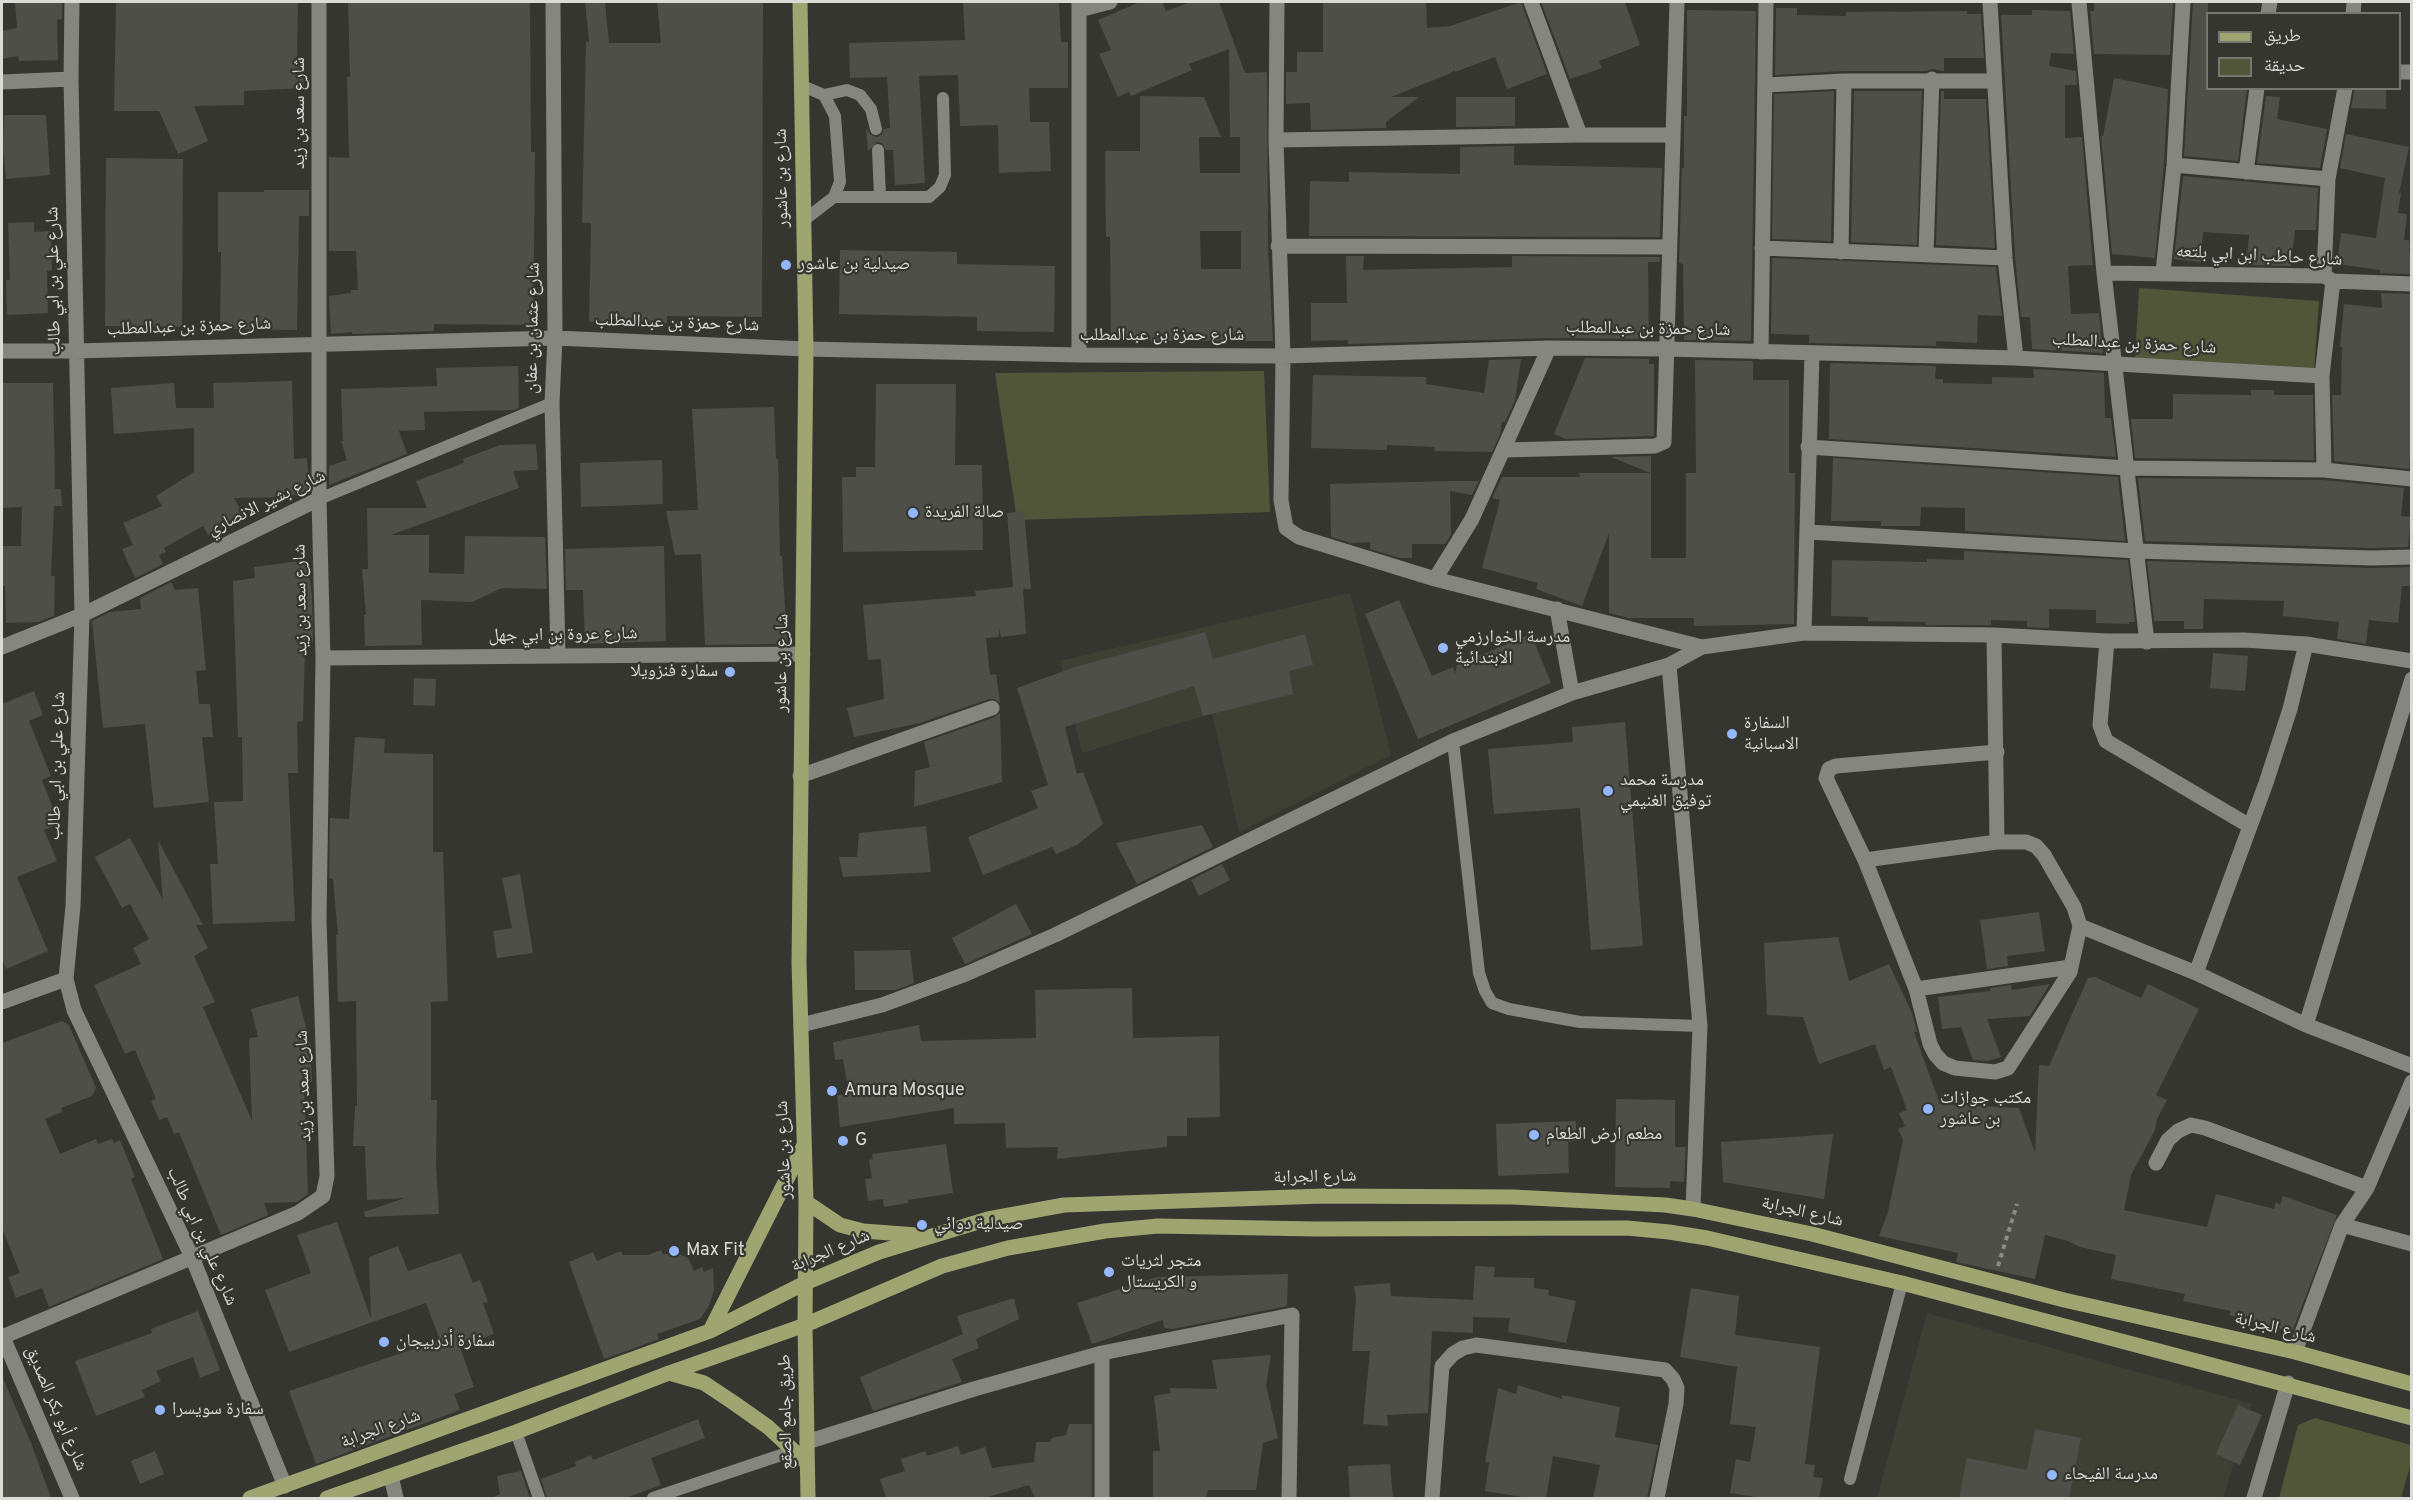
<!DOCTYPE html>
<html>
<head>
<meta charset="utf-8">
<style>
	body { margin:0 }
	#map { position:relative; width:2413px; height:1500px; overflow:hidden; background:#353630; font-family:Overpass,"Noto Naskh Arabic",sans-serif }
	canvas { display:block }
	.frame { position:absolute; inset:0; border:3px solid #dadbd7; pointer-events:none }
	.legend { position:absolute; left:2206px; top:12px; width:195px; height:78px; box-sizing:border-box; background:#353630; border:2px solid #777873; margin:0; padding:8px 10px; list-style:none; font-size:18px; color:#dadbd7 }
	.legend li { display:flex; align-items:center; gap:12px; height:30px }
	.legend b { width:30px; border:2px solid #777873 }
</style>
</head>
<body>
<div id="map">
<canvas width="2413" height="1500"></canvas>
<div class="frame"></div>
<ul class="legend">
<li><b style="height:8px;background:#9fa571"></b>طريق</li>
<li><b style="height:16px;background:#525638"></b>حديقة</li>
</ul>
</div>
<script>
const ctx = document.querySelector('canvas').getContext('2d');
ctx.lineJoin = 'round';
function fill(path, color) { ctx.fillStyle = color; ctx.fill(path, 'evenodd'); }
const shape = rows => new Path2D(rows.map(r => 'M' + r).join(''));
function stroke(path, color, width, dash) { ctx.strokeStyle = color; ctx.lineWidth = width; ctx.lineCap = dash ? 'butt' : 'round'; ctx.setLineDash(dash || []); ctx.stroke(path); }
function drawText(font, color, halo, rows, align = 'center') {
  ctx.font = font + ' Overpass,"Noto Naskh Arabic",sans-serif'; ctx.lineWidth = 4.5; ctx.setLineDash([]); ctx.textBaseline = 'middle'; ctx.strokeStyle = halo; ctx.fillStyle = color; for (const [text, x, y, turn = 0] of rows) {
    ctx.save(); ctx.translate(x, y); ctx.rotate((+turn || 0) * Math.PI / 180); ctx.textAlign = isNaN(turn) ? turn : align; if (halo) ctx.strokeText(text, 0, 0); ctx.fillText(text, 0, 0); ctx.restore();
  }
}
fill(shape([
	[1350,593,1391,755,1239,832,1212,713,1082,753,1060,661],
	[1927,1313,2252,1404,2223,1498,1877,1498]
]), '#3e4034');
fill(shape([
	[2139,288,2319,301,2314,371,2135,358],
	[1264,371,1270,512,1017,520,995,373],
	[2315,1418,2411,1445,2411,1463,2401,1498,2279,1498,2298,1425]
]), '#525638');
fill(shape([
	[15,2,62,2,62,19,57,20,58,60,19,61,18,56,2,59,2,31,17,28],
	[116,2,298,2,297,59,303,59,304,88,244,91,244,105,194,106,208,141,178,154,159,111,114,111],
	[348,2,530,2,531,152,535,152,533,325,434,324,434,331,352,334,352,332,331,334,329,296,351,293,351,290,358,290,356,251,329,251,329,157,349,158,347,77,350,76],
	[585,2,605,2,609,43,661,43,657,2,763,2,762,317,667,316,667,323,589,322,591,223,582,223,586,42,589,42],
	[963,2,1059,2,1061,42,1068,42,1068,88,1029,88,1030,122,1049,122,1051,171,999,173,998,125,960,126,958,75,919,76,925,183,895,185,893,150,886,150,882,143,877,142,868,151,866,129,871,135,877,137,882,134,884,129,890,128,887,77,850,78,849,43,965,40],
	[1140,2,1162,2,1166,11,1191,2,1219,2,1245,73,1267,72,1268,247,1273,341,1111,341,1110,237,1106,237,1105,151,1140,151,1140,96,1204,97,1221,137,1199,137,1200,173,1240,173,1240,137,1230,137,1229,49,1189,64,1192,70,1131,96,1129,92,1118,97,1099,54,1111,50,1098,20],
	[1200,231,1241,231,1241,269,1201,269],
	[1426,2,1427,28,1450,26,1521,2,1547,74,1507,89,1495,57,1455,72,1455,70,1449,74,1391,97,1419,97,1386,122,1386,128,1311,130,1310,103,1286,104,1286,72,1297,72,1297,52,1323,52,1323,3],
	[1541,2,1625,2,1640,45,1599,61,1602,68,1570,79],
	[2094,2,2173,2,2170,55,2094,54,2090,11,2094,11],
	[2193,2,2208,2,2208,88,2247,88,2238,161,2184,156],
	[1776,8,1797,8,1797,15,1846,16,1846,12,1967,11,1967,14,1981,14,1984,58,1944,58,1944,71,1932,69,1926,71,1844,71,1775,75],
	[1687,10,1756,11,1751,341,1684,340,1683,264,1679,263,1682,168,1684,168,1684,116,1687,116],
	[2032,10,2070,11,2074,54,2051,53,2049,66,2076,71,2077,85,2065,85,2065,138,2082,137,2093,265,2068,266,2071,314,2099,313,2103,353,2032,349,2030,317,2021,317,2015,257,2001,15,2032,15],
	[2114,78,2168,89,2164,164,2155,258,2112,254,2101,136,2103,136],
	[2355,88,2386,89,2386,109,2351,108],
	[1834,91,1831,241,1772,239,1774,94],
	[1854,91,1922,91,1917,245,1851,242],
	[1941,91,1944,91,1944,99,1986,99,1995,248,1936,245],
	[2266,96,2280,97,2277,119,2327,129,2320,168,2257,163],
	[1456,97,1515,97,1515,126,1456,127],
	[4,115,46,115,50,175,6,179,3,148],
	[2346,134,2409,147,2399,193,2401,193,2398,213,2407,214,2404,240,2409,240,2411,274,2380,273,2380,270,2337,264,2341,233,2376,238,2385,178,2340,168],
	[1514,146,1514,165,1662,168,1660,237,1309,236,1310,181,1349,182,1349,172,1460,174,1460,147],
	[106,158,183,159,182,327,105,326],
	[2183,176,2318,188,2316,230,2295,230,2291,266,2246,265,2249,235,2203,232,2201,262,2174,259],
	[264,190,309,190,309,216,299,216,297,330,220,329,221,252,218,252,218,192,264,192],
	[34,222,34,232,51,231,52,270,47,271,48,313,7,315,6,280,10,280,8,223],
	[840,250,957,252,957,264,1055,266,1054,332,977,331,977,317,839,314],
	[1346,256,1364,256,1363,270,1512,267,1512,256,1660,257,1660,262,1648,262,1649,339,1549,338,1348,344,1348,340,1311,341,1311,303,1347,303],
	[1772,258,1996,267,2002,316,1978,315,1977,343,1936,341,1936,346,1809,343,1809,335,1771,334],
	[2381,293,2412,294,2411,446,2409,469,2334,461,2332,395,2341,395,2342,347,2340,347,2344,304,2382,308],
	[1585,358,1649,359,1649,364,1654,364,1654,436,1566,439,1554,434],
	[1521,359,1515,400,1505,422,1502,422,1500,434,1492,452,1434,451,1435,447,1387,445,1387,450,1311,448,1313,375,1426,377,1426,384,1484,393,1489,360],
	[1695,360,1753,361,1753,380,1789,380,1789,473,1795,473,1794,624,1694,626,1694,618,1629,618,1609,613,1609,533,1582,606,1536,589,1538,583,1482,568,1500,500,1492,498,1502,477,1580,477,1579,473,1650,473,1611,457,1651,456,1651,558,1686,558,1686,473,1696,473],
	[1830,363,1936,366,1935,379,1943,379,1943,383,1992,384,1992,377,2034,378,2033,369,2104,373,2105,418,2111,418,2116,457,1829,439],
	[518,366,519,408,514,410,424,412,425,430,399,431,407,454,329,485,329,466,347,460,341,441,343,441,341,389,437,386,436,368],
	[292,381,294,459,307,458,309,491,287,497,234,498,244,515,209,536,203,526,164,548,166,552,159,555,163,564,135,578,122,549,133,545,123,523,162,506,156,496,194,472,194,428,114,434,111,388,174,383,176,408,214,408,213,383],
	[2,383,53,383,55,489,61,489,62,506,54,506,51,576,55,576,54,616,38,622,6,623,5,586,2,586,2,546,21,546,22,507,2,508],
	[876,384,956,384,955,465,982,465,983,550,843,552,842,477,856,477,856,467,875,467],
	[2251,390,2274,390,2274,395,2313,395,2314,460,2135,458,2131,419,2173,419,2173,394,2251,395],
	[774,407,776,459,778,459,780,556,782,556,787,644,705,645,701,554,675,555,666,511,698,510,692,409],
	[536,444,538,470,513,471,519,488,391,535,429,535,429,573,464,574,465,536,545,537,547,589,502,588,472,602,421,600,422,645,365,646,364,615,366,615,362,569,368,569,367,508,427,508,416,481,464,463,463,459,500,445],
	[1833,458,2118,477,2125,541,1965,531,1965,508,1921,507,1920,526,1881,526,1881,521,1831,521],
	[662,460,663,504,581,507,580,463],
	[2138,478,2323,480,2404,488,2401,516,2411,517,2408,547,2372,548,2145,541],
	[1450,481,1479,481,1472,495,1450,491,1451,535,1445,544,1412,544,1412,558,1400,558,1370,549,1370,542,1351,543,1331,537,1330,484],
	[1024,511,1031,589,1023,589,1026,634,1001,637,999,628,999,637,986,638,990,675,996,674,1000,703,994,699,989,699,920,723,854,737,847,708,884,699,881,659,868,660,863,605,976,596,975,591,1013,587,1007,513],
	[664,546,666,641,585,644,583,590,566,590,565,549],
	[1964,551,2128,560,2135,622,2129,622,2129,624,2096,623,2096,610,2049,609,2049,628,2027,627,2027,621,1991,620,1991,625,1926,625,1925,622,1868,621,1868,617,1831,616,1832,560,1927,562,1927,559,1964,560],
	[307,560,312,596,313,641,306,642,305,647,303,721,297,722,298,773,288,773,295,921,213,924,210,864,218,864,214,802,243,801,242,737,238,737,233,581,255,578,254,567],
	[2147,561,2372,568,2412,567,2412,586,2402,586,2398,623,2369,620,2366,644,2337,639,2339,622,2283,616,2284,601,2204,599,2203,629,2184,629,2184,621,2154,621],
	[171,582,175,590,198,588,206,670,196,671,199,704,210,704,213,737,202,737,209,802,154,808,145,724,103,728,92,621,110,612,141,609,140,598],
	[1399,600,1432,676,1453,667,1455,674,1457,665,1531,634,1551,683,1418,739,1365,614],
	[1205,632,1213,659,1305,634,1313,665,1289,671,1293,694,1203,716,1194,686,1065,727,1077,774,1083,772,1103,824,1077,845,1056,854,1052,847,983,875,968,837,1038,808,1031,791,1048,785,1017,688,1075,667],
	[2213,653,2248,656,2245,691,2210,688],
	[414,678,436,679,435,706,413,705],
	[34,691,43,715,29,721,51,776,42,780,59,824,44,830,57,861,17,877,48,951,6,969,2,959,2,704],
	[1000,713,1002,782,914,807,915,771,930,767,924,742,995,717],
	[1625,722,1643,946,1591,950,1580,808,1494,814,1488,749,1573,742,1572,727],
	[355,737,385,739,384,753,433,754,433,852,443,852,448,1001,431,1002,431,1100,437,1100,436,1164,439,1214,365,1217,364,1212,405,1198,367,1200,365,1146,353,1146,355,1106,357,1106,356,1001,338,1002,336,935,338,935,333,879,329,878,330,818,349,819],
	[1202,825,1213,847,1137,884,1116,843],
	[926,826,931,872,843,877,839,857,857,857,859,833],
	[130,838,163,900,158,840,203,925,196,925,208,948,194,956,215,1002,203,1007,252,1121,249,1038,258,1037,251,1009,298,996,310,1043,312,1082,304,1082,308,1194,297,1202,264,1203,268,1215,221,1235,179,1132,174,1134,167,1117,159,1120,151,1101,156,1099,135,1050,125,1054,94,985,141,964,133,948,149,939,130,904,122,908,95,857],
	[1222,864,1230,880,1199,896,1191,880],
	[520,874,533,953,497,958,493,931,512,928,502,878],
	[1016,904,1032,934,965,964,952,938],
	[2039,912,2045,951,2007,956,2008,966,1987,969,1980,920],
	[1838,937,1849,981,1889,964,1912,1013,1917,1032,1914,1032,1940,1104,2019,1108,2035,1153,2039,1065,2049,1066,2088,978,2095,977,2141,998,2148,984,2199,1009,2156,1095,2167,1100,2157,1119,2155,1130,2131,1175,2124,1210,2207,1227,2216,1194,2274,1209,2276,1202,2280,1205,2283,1196,2337,1215,2292,1332,2229,1315,2231,1311,2183,1301,2185,1294,2111,1279,2116,1255,2080,1247,2068,1241,2045,1235,2035,1279,1956,1262,1958,1253,1879,1236,1888,1212,1903,1140,1898,1129,1905,1126,1899,1113,1907,1110,1891,1067,1884,1070,1875,1044,1819,1064,1803,1017,1767,1015,1764,943],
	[910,950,914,983,896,990,855,990,854,951],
	[2050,984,2030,1016,1987,1019,2001,1057,1988,1061,1973,1060,1961,1027,1942,1029,1938,997,1990,991,1990,988,2011,985,2012,990],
	[1132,988,1133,1038,1219,1036,1220,1117,1187,1118,1187,1136,1167,1136,1167,1147,1057,1159,1058,1147,1006,1148,1005,1123,954,1124,954,1108,840,1127,837,1095,849,1094,843,1059,835,1060,833,1042,919,1025,921,1041,1036,1038,1035,990],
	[62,1021,69,1025,96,1088,92,1096,61,1108,62,1112,45,1119,60,1154,96,1139,98,1144,112,1139,114,1143,120,1140,135,1177,131,1179,163,1259,49,1307,42,1288,16,1298,8,1277,20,1273,2,1228,2,1043],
	[1616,1099,1675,1100,1675,1147,1686,1147,1684,1182,1670,1181,1670,1188,1615,1187],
	[1576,1121,1576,1141,1568,1142,1569,1173,1498,1176,1496,1124],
	[1833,1134,1824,1199,1723,1182,1721,1142],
	[946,1144,953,1193,908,1200,908,1203,884,1207,883,1199,868,1201,865,1179,872,1178,869,1160,873,1159,872,1154],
	[337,1222,371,1319,369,1257,398,1246,408,1271,461,1253,473,1283,480,1280,488,1302,483,1303,494,1334,460,1347,474,1387,454,1394,460,1410,316,1464,289,1391,440,1340,426,1303,289,1352,265,1290,311,1273,297,1235],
	[661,1250,663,1254,679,1254,688,1258,694,1271,702,1267,704,1272,713,1268,714,1290,709,1306,700,1319,657,1334,659,1339,604,1359,569,1262,593,1252,597,1261,621,1251,623,1255,648,1255],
	[1475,1266,1495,1267,1494,1277,1534,1278,1534,1288,1549,1290,1548,1295,1576,1301,1566,1343,1508,1332,1510,1318,1473,1317,1473,1333,1432,1331,1428,1413,1387,1415,1388,1426,1363,1424,1370,1351,1352,1351,1356,1298,1354,1286,1390,1283,1391,1296,1473,1300],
	[1288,1274,1287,1306,1173,1329,1164,1328,1163,1320,1092,1344,1077,1303,1157,1277],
	[1691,1288,1739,1296,1735,1335,1820,1347,1805,1464,1815,1465,1813,1477,1823,1478,1819,1498,1762,1498,1730,1493,1736,1459,1750,1462,1756,1427,1730,1424,1737,1367,1680,1357],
	[1014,1298,1019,1319,976,1339,979,1348,952,1359,962,1382,873,1411,860,1377,963,1334,957,1316],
	[198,1311,220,1370,200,1378,193,1357,156,1371,161,1381,142,1390,145,1397,96,1416,75,1361,152,1333,151,1329],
	[1271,1355,1266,1385,1278,1438,1263,1443,1256,1490,1208,1490,1206,1498,1153,1498,1153,1451,1160,1451,1154,1396,1171,1393,1169,1388,1217,1389,1212,1360],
	[2,1376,31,1443,51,1498,2,1498],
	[1518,1385,1562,1399,1562,1395,1620,1407,1615,1437,1658,1445,1647,1498,1593,1498,1600,1465,1553,1456,1546,1498,1528,1498,1485,1491,1489,1463,1485,1462,1498,1388,1516,1394],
	[2238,1405,2262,1415,2240,1465,2216,1454],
	[698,1419,705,1438,651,1458,661,1485,625,1498,547,1498,541,1479,576,1466,575,1462,591,1455,593,1460],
	[1069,1424,1092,1424,1092,1498,1035,1498,1029,1485,985,1498,886,1498,880,1479,905,1471,901,1459,925,1451,927,1456,958,1446,961,1455,985,1447,992,1468,1034,1462,1036,1442,1050,1442,1052,1438,1066,1435],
	[2035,1429,2081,1438,2069,1498,1959,1498,1967,1458,2027,1470],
	[155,1451,164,1474,140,1484,131,1461],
	[1390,1464,1393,1498,1350,1498,1348,1466],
	[521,1471,530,1498,494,1498,494,1497,500,1494,497,1476]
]), '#4e4f48');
stroke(shape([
	[1998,1266,2017,1204]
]), '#8b8c87', 4, [4.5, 4.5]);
stroke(shape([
	[800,85,824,95,835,116,840,182,834,197,803,221],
	[824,95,847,90,860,95,871,109,876,129],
	[878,150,880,197],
	[834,197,929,197,940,187,945,175,943,98],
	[319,499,552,403],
	[1453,741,1479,973,1485,991,1492,1003,1509,1009,1580,1022,1700,1026],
	[516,1432,539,1498],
	[1850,1479,1902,1283],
	[653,1498,793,1451]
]), '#85867f', 12);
stroke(shape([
	[72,2,71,79,82,615,73,906,66,979,74,1010,192,1257,285,1486],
	[553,2,555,338,552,403,558,655],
	[1079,2,1079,355],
	[1277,2,1276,140,1283,356,1281,500,1286,528,1299,537,1435,579,1702,647],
	[1531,2,1580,135],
	[1990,2,2005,258,2016,358],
	[2079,2,2104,273,2147,642],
	[1079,10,1110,2],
	[2268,14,2270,2],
	[2353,14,2354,2],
	[2400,72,2412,72],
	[2,82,71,79],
	[1766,85,1844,81,1994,81],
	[1276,140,1580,135,1673,135],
	[2174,165,2328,179],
	[2246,172,2257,88],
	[1278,246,1669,247],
	[1762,248,2005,258],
	[1841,252,1844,81],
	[1926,253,1932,79],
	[2163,272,2174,165,2183,2],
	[2104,273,2324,276,2333,281,2412,284],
	[2324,276,2328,179,2345,88],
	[2,351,75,351,555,338,806,349,1079,355,1283,356,1549,348,1666,349,2016,358,2322,376],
	[1761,352,1766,2],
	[1808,447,2127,468,2324,470,2412,479],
	[1505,450,1655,446,1664,442,1677,2],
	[2324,470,2322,376,2333,281],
	[1808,532,2137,551,2372,558,2412,557],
	[1435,579,1472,519,1549,348],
	[1557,609,1572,693],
	[1804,633,1812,354],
	[1994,635,1997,842],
	[2107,641,2100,725,2106,741,2248,825],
	[2,647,82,615,319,499],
	[323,658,803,654],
	[1669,665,1700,1026,1693,1209],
	[800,776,992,708],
	[1865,860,1997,842,2026,842,2036,846,2044,855,2074,907,2080,926,2070,972,2008,1068,1995,1072,1955,1068,1943,1063,1935,1054,1930,1044,1916,989,1865,860,1826,778,1829,769,1836,766,1997,752],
	[2080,926,2196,973,2306,1025,2412,1066],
	[2196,973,2266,783,2290,709,2306,644],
	[1916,989,2071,967],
	[2,1002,66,979],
	[801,1025,882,1005,966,974,1055,935,1453,741,1572,693,1669,665,1702,647,1804,633,1994,635,2107,641,2244,640,2306,644,2412,661],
	[2306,1025,2412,679],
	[2156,1163,2168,1140,2178,1131,2191,1125,2205,1128,2367,1188],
	[2342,1225,2412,1244],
	[2,1337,298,1213,323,1196,327,1176,319,919,323,658,319,499,319,2],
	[2295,1352,2342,1225,2367,1188,2412,1082],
	[1102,1353,1292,1315,1289,1498],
	[807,1442,974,1389,1102,1353,1102,1498],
	[391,1476,396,1498],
	[1432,1498,1442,1366,1453,1354,1463,1348,1476,1345,1665,1370,1673,1379,1677,1388,1676,1404,1657,1498],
	[2254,1498,2288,1383]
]), '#85867f', 15);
stroke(shape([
	[2,1335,72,1498]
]), '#85867f', 15);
stroke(shape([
	[800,2,806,349,799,963,806,1202,805,1325,808,1498],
	[806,1202,840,1225,863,1231,917,1235],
	[710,1331,803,1147],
	[669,1373,704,1383,734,1403,768,1427,807,1463],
	[250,1498,710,1331,805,1283,879,1252,988,1219,1064,1205,1323,1196,1513,1197,1665,1205,1693,1209,1812,1234,2064,1300,2295,1352,2412,1384],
	[327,1498,516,1432,669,1373,805,1325,942,1266,1008,1248,1105,1231,1158,1226,1315,1229,1627,1228,1669,1232,1707,1238,1902,1283,2412,1418]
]), '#9fa571', 15);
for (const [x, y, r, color] of [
	[786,265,6,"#94b7fd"],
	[913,513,6,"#94b7fd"],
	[1443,648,6,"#94b7fd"],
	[730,672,6,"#94b7fd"],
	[1732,734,6,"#94b7fd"],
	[1608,791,6,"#94b7fd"],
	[832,1091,6,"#94b7fd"],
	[1928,1109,6,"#94b7fd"],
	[1534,1135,6,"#94b7fd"],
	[843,1141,6,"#94b7fd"],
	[922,1225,6,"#94b7fd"],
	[674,1251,6,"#94b7fd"],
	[1109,1272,6,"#94b7fd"],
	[384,1342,6,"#94b7fd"],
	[160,1410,6,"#94b7fd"],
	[2052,1475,6,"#94b7fd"]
]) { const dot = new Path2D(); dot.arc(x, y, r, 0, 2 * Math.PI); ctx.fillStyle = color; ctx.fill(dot); stroke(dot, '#353630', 2); }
drawText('18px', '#dadbd7', '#353630', [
	["شارع سعد بن زيد",300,113,-90],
	["شارع بن عاشور",783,178,-91],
	["شارع حاطب ابن ابي بلتعه",2259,257,3],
	["شارع علي بن ابي طالب",55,281,-91],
	["شارع حمزة بن عبدالمطلب",677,324,2],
	["شارع حمزة بن عبدالمطلب",189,328,-2],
	["شارع عثمان بن عفان",534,328,-89],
	["شارع حمزة بن عبدالمطلب",1648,330,1],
	["شارع حمزة بن عبدالمطلب",1162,336],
	["شارع حمزة بن عبدالمطلب",2134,345,3],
	["شارع بشير الانصاري",267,504,-26],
	["شارع سعد بن زيد",302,600,-91],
	["شارع عروة بن ابي جهل",563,636,-1],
	["شارع بن عاشور",783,663,-89],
	["شارع علي بن ابي طالب",58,766,-88],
	["شارع سعد بن زيد",305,1086,-92],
	["شارع بن عاشور",785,1150,-92],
	["شارع الجرابة",1315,1178,-1],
	["شارع الجرابة",1802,1213,13],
	["شارع علي بن ابي طالب",201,1237,66],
	["شارع الجرابة",831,1252,-23],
	["شارع الجرابة",2275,1329,14],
	["شارع أبو بكر الصديق",55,1409,67],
	["طريق جامع الصقع",787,1412,-91],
	["شارع الجرابة",381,1430,-20]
]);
drawText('18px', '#dadbd7', '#353630', [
	["صيدلية بن عاشور",798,265],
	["صالة الفريدة",925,513],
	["مدرسة الخوارزمي",1455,638],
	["الابتدائية",1455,659],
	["سفارة فنزويلا",718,672,"right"],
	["السفارة",1744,724],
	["الاسبانية",1744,745],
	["مدرسة محمد",1620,781],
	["توفيق الغنيمي",1620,802],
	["Amura Mosque",844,1091],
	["مكتب جوازات",1940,1099],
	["بن عاشور",1940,1120],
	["مطعم ارض الطعام",1546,1135],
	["G",855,1141],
	["صيدلية دوائي",934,1225],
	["Max Fit",686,1251],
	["متجر لثريات",1121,1262],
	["و الكريستال",1121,1283],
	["سفارة أذربيجان",396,1342],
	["سفارة سويسرا",172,1410],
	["مدرسة الفيحاء",2064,1475]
], 'left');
</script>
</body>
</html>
